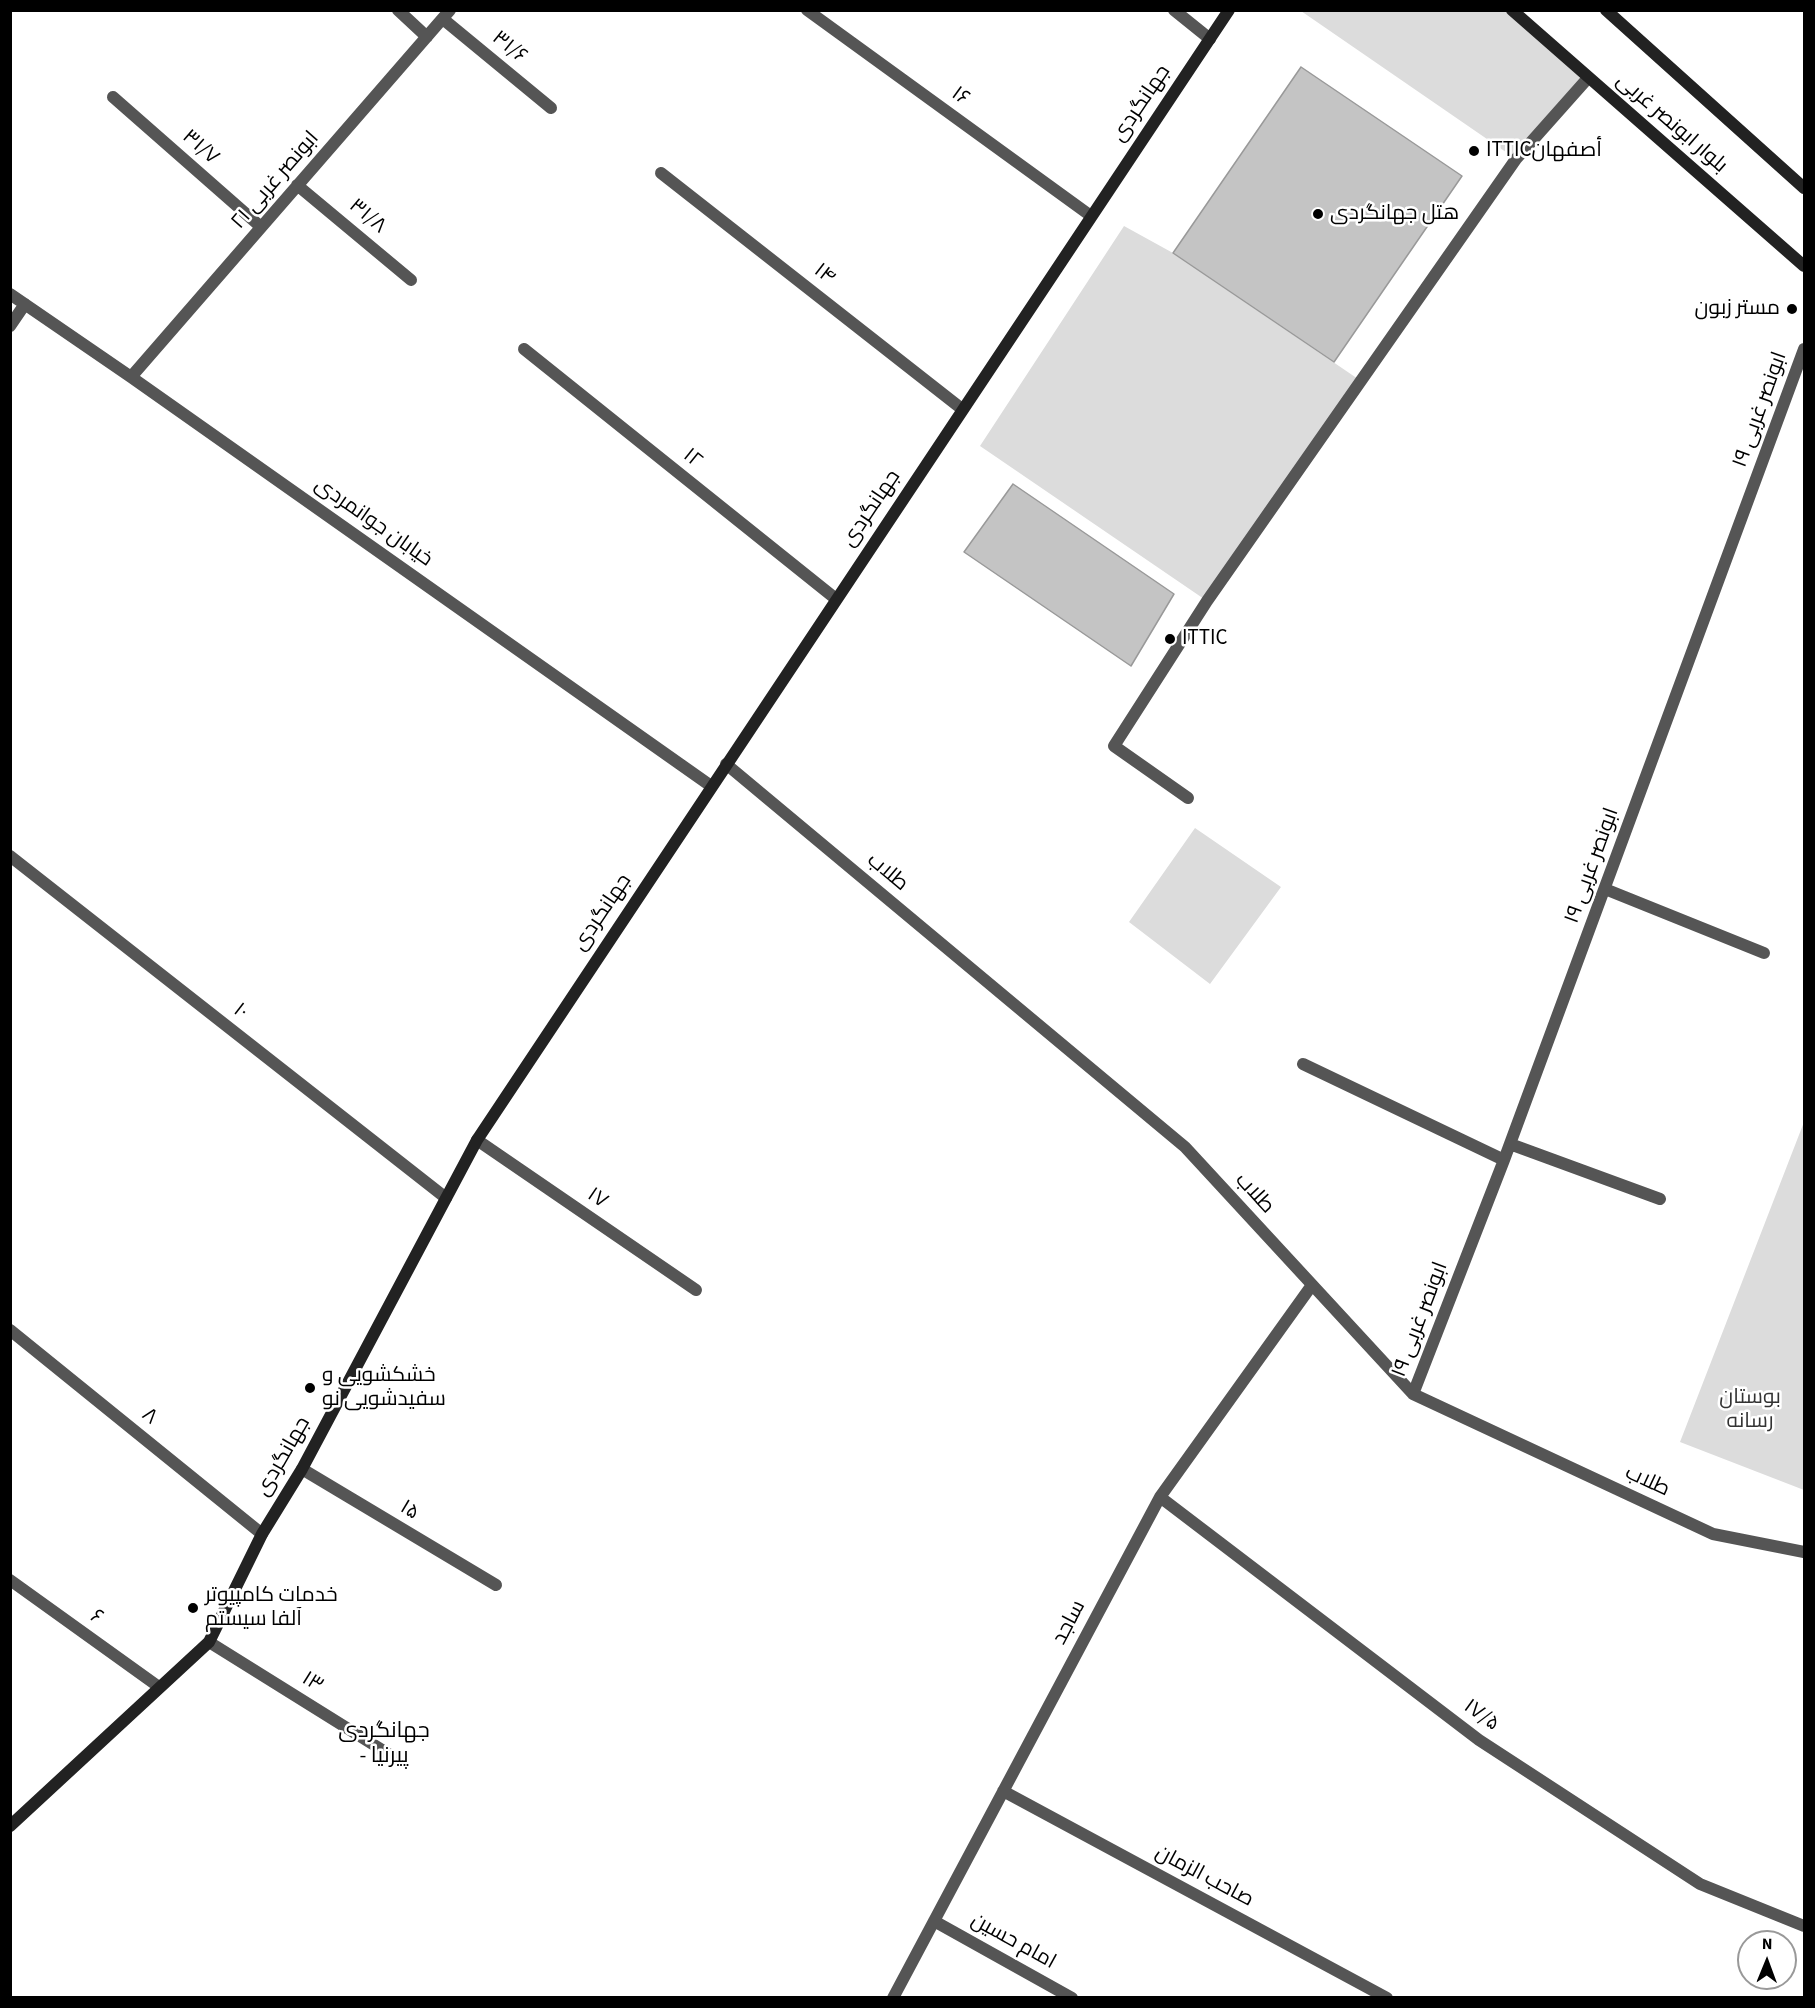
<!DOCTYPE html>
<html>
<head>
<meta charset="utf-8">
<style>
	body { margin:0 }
	#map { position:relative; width:1815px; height:2008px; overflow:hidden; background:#fff; font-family:"Source Sans 3",sans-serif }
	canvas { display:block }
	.frame { position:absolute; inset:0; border:12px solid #000; pointer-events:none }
	.north { position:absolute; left:1737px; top:1930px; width:60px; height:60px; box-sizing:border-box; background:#fff; border:2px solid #999; border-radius:50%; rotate:1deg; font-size:16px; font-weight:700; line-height:24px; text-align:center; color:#000 }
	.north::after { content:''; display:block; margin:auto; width:21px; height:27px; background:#000; clip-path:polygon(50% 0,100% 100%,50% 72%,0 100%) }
</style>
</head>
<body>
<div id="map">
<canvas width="1815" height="2008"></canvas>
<div class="frame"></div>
<div class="north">N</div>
</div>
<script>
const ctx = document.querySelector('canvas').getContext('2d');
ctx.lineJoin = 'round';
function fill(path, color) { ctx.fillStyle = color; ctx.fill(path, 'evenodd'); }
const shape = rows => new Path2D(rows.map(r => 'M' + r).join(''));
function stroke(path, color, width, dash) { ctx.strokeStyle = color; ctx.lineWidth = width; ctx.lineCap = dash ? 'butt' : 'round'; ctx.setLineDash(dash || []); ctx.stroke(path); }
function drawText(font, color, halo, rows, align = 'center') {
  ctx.font = font + ' "Source Sans 3",Cairo,sans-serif'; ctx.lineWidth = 5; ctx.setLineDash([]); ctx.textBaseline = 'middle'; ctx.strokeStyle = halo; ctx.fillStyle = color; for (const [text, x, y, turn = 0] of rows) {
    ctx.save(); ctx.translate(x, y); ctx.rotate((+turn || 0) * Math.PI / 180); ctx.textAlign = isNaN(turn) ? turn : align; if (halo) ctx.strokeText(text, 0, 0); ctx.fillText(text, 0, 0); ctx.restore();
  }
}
fill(shape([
	[1301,11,1512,11,1588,78,1516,159],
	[1124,226,1173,253,1361,381,1207,601,980,446],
	[1195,828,1281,887,1210,984,1129,922],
	[1804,1122,1804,1490,1680,1442]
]), '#dcdcdc');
const building = shape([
	[1301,67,1462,176,1334,362,1173,253,1301,67],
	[1013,484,1174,594,1131,666,964,552,1013,484]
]);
fill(building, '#c4c4c4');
stroke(building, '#999', 1.5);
stroke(shape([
	[1605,889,1764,953]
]), '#555', 12);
stroke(shape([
	[398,10,427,37],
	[807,10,1091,216],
	[1174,10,1210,39],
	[443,19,551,108],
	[113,97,261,227],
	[661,173,962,409],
	[297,185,411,280],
	[10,294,131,377,711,786],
	[10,326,25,304],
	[524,349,836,599],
	[131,377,450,10],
	[726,764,1185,1147,1413,1394,1713,1534,1804,1552],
	[1188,798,1114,746,1207,601,1516,159,1588,78],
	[10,856,446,1198],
	[1303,1064,1504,1160],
	[477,1140,696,1290],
	[1510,1144,1660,1199],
	[10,1330,262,1534],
	[1413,1394,1504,1160,1804,349],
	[302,1469,496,1585],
	[1160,1497,1479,1740,1700,1884,1804,1926],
	[10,1580,159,1687],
	[209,1642,395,1758],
	[1003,1791,1387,1998],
	[934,1921,1072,1998],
	[893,1998,1160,1497,1312,1285]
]), '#555', 12);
stroke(shape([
	[1512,10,1804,266],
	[1606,10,1804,188],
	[10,1826,209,1642,262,1534,302,1469,477,1140,1229,10]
]), '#222', 12);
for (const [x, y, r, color] of [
	[1474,151,6,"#000"],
	[1318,214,6,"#000"],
	[1792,309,6,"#000"],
	[1170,639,6,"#000"],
	[310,1388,6,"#000"],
	[193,1608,6,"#000"]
]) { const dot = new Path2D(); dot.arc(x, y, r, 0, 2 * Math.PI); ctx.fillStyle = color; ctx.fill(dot); stroke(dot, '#fff', 2); }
drawText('21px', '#000', '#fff', [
	["۳۱/۶",509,48,39],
	["۱۶",960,97,36],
	["جهانگردی",1142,104,-56],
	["بلوار ابونصر غربی",1671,124,41],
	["۳۱/۷",200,148,41],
	["ابونصر غربی ۲۱",276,181,-49],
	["۳۱/۸",367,217,40],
	["۱۴",824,275,38],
	["ابونصر غربی ۱۹",1761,410,-70],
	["۱۲",692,459,39],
	["جهانگردی",872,509,-56],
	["خیابان جوانمردی",373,523,35],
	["ابونصر غربی ۱۹",1593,866,-70],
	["طلاب",887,873,40],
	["جهانگردی",603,913,-56],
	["۱۰",240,1012,38],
	["طلاب",1254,1194,47],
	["۱۷",597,1199,34],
	["ابونصر غربی ۱۹",1421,1320,-69],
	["۸",149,1417,39],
	["جهانگردی",284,1457,-60],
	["طلاب",1647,1482,25],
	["۱۵",409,1511,31],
	["۶",96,1618,36],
	["ساجد",1070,1623,-62],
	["۱۳",312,1683,32],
	["۱۷/۵",1481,1716,36],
	["صاحب الزمان",1204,1877,28],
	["امام حسین",1013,1942,29]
]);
drawText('21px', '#000', '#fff', [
	["ITTICأصفهان",1486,151],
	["هتل جهانگردی",1330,214],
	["مستر زبون",1780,309,"right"],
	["ITTIC",1182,639],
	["خشکشویی و",322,1376],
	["سفیدشویی نو",322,1400],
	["خدمات کامپیوتر",205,1596],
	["آلفا سیستم",205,1620]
], 'left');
drawText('21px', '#333', '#fff', [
	["بوستان",1750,1398],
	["رسانه",1750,1422]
]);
drawText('22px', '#000', '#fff', [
	["جهانگردی",384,1732],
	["- پیرنیا",384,1757]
]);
</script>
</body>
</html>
